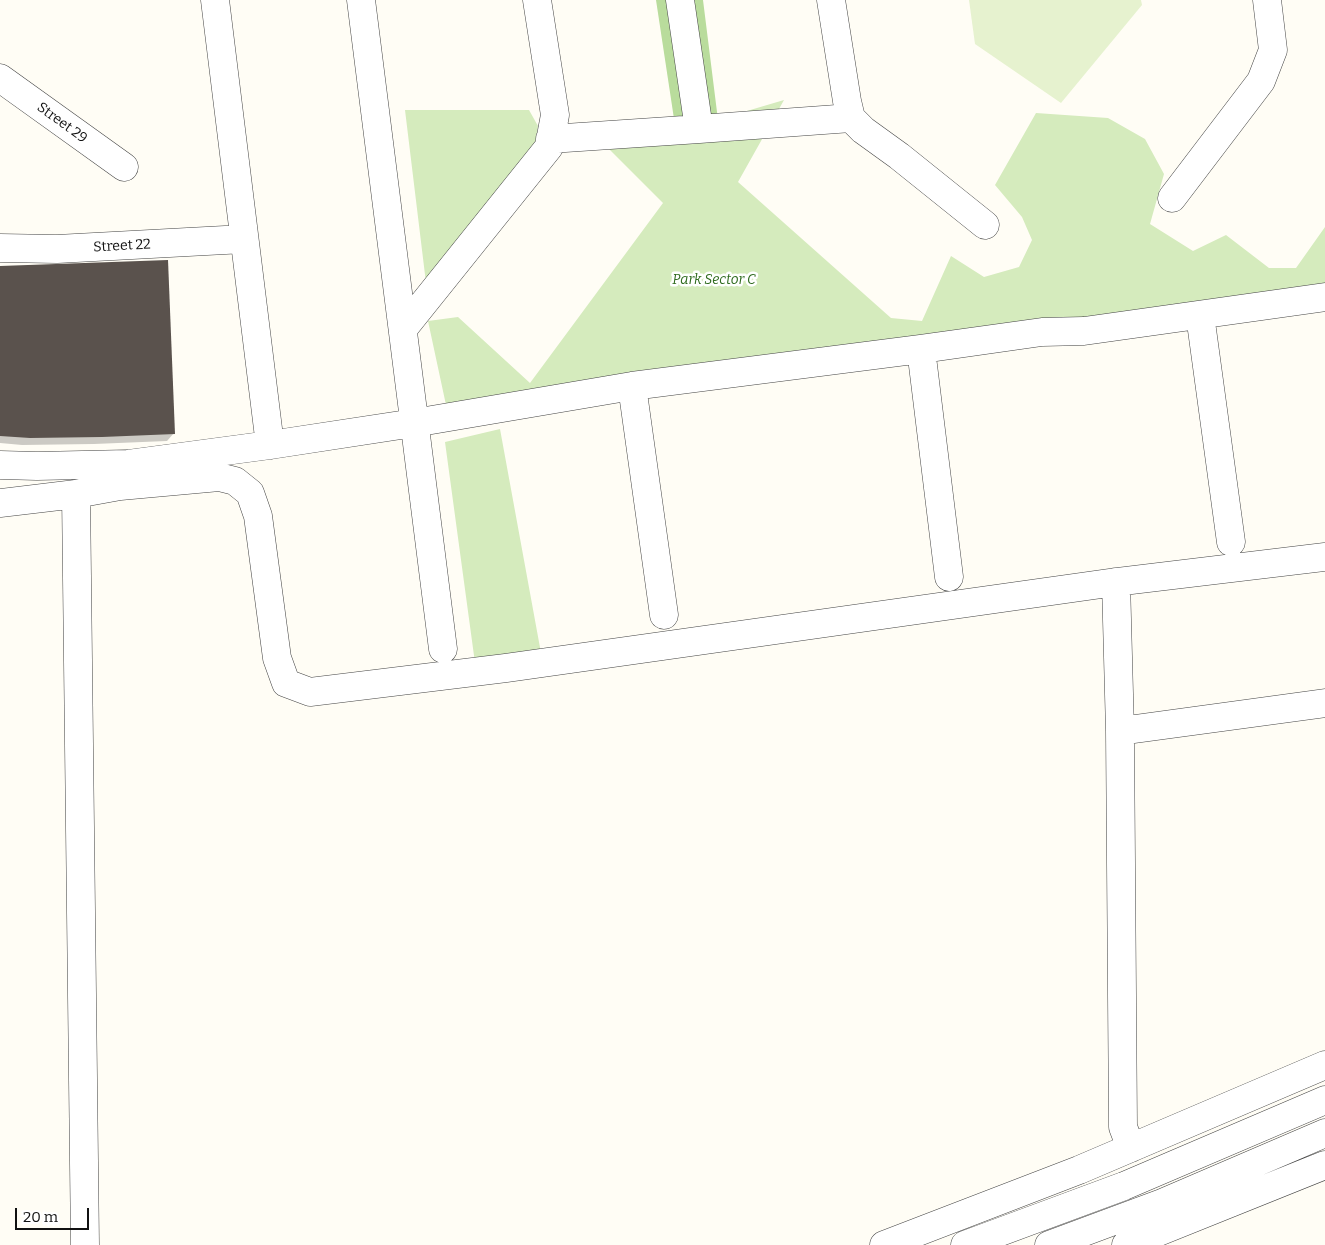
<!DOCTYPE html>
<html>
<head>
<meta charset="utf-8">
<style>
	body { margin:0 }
	#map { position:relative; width:1325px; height:1245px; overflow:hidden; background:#fffdf5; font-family:Bitter,serif }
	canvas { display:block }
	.scale { position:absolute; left:15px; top:1208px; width:74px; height:22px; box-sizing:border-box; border:2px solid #111; border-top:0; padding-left:6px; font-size:15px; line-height:18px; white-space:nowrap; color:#111; -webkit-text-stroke:4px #fff; paint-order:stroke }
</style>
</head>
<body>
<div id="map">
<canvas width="1325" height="1245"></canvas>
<div class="scale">20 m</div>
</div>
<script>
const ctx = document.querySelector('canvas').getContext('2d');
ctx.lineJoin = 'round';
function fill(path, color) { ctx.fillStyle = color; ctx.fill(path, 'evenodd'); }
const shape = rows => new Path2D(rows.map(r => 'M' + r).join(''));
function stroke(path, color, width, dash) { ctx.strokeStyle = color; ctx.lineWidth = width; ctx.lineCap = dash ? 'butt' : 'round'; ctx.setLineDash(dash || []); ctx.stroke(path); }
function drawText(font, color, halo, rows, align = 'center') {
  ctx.font = font + ' Bitter,serif'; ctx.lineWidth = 5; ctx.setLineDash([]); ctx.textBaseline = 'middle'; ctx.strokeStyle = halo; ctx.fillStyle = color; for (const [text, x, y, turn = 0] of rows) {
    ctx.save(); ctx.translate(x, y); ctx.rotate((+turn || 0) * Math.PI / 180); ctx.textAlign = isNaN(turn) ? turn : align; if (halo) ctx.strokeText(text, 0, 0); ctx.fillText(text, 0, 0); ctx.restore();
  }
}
fill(shape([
	[784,100,738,182,891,318,922,321,951,256,984,277,1019,267,1032,240,1022,217,995,185,1036,113,1108,118,1145,139,1164,174,1150,224,1193,251,1226,235,1269,268,1296,268,1325,227,1325,284,446,405,428,321,458,317,530,383,663,203,605,145,676,132],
	[405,110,529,110,538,126,535,144,426,283],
	[500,429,541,653,475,663,445,442]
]), '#d5ebbd');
fill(shape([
	[656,0,703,0,718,120,676,132]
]), '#b9dc9c');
fill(shape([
	[969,0,1141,0,1142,5,1061,103,975,44]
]), '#e6f2cf');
fill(shape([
	[0,267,174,433,167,441,94,444,22,445,0,443]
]), '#0003');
fill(shape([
	[168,260,175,434,102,437,30,438,0,436,0,266]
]), '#5a524d');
const minor = shape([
	[215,0,270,445],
	[361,0,443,649],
	[831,0,847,101,851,118,863,130,899,156,985,225],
	[0,78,124,167],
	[699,129,851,118],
	[550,139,699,129,680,0],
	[1172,198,1261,81,1273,50,1267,0],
	[0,248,57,249,244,239],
	[1200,315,1231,542],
	[403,329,549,147,555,115,537,0],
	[921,349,949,577],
	[632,386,664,615],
	[0,465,37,466,128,464,270,445,414,423,632,386,921,349,1042,332,1084,331,1325,297],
	[76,494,85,1245],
	[0,503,76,494,120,486,219,477,235,481,250,493,258,516,277,658,286,683,310,692,506,668,1116,582,1325,557],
	[1116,582,1120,731,1325,703],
	[1120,731,1123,1127,1131,1148],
	[884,1245,1079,1170,1325,1065],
	[965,1245,1124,1186,1325,1100],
	[1049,1245,1162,1203,1325,1133],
	[1126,1245,1325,1165]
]);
stroke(minor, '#444', 29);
stroke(minor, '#fff', 28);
drawText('14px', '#111', '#fff', [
	["Street 29",62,123,36],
	["Street 22",122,246,-3]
]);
drawText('italic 14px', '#2f6b1f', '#fff', [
	["Park Sector C",714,280]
]);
</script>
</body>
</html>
